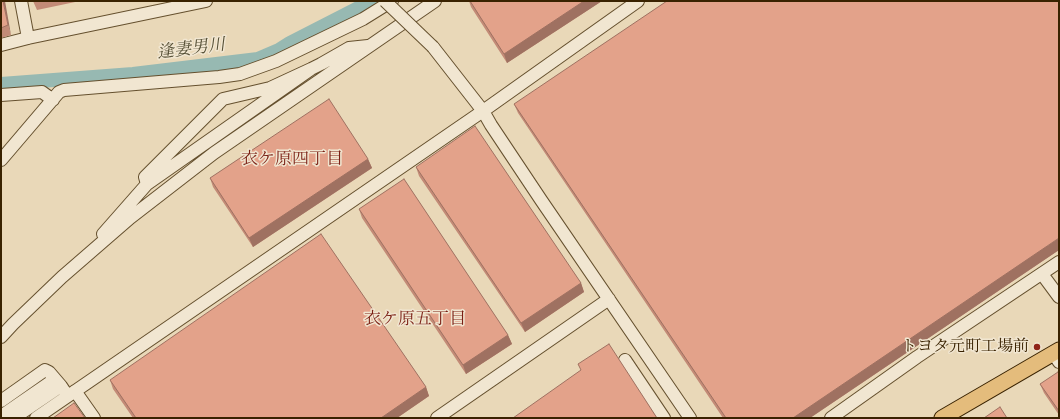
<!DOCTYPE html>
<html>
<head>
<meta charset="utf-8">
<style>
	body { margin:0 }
	#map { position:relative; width:1060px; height:419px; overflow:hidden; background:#e9d8b8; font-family:"EB Garamond",serif }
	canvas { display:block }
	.frame { position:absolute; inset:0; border:2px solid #392200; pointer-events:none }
</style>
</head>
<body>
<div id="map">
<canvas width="1060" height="419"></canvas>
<div class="frame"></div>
</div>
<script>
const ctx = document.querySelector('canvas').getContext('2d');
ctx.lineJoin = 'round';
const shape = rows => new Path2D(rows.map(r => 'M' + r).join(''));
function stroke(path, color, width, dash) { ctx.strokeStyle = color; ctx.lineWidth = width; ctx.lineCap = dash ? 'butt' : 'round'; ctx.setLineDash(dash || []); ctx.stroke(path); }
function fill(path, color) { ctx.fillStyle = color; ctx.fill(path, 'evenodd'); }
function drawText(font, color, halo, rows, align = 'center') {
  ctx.font = font + ' "EB Garamond","Noto Serif JP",serif'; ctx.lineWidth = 3; ctx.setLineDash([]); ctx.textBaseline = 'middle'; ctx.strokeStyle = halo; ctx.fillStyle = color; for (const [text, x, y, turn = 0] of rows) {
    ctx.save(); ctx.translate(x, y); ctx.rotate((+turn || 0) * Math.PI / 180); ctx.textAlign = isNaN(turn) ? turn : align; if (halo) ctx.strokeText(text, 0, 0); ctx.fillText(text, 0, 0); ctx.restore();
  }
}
stroke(shape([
	[1,84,133,74,258,59,279,50,290,43,372,1]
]), '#97b9b2', 14);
const minor = shape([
	[21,1,28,38],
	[1,45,28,38,206,1],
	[433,47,483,111,491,125,541,200,690,418],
	[311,69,147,184,145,177,223,99,270,88,311,69,321,64,349,48,368,46],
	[1,95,42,92,53,100],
	[1,160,59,92,64,90,219,77,240,74,276,61,363,19,392,1],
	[103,234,147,184],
	[1042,274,1059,297],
	[1,337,13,324,62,277,130,218,214,153,435,1],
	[1053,353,1059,362],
	[625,360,664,418],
	[75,391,94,418],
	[1,401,45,370,49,372,61,386],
	[1,416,55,379],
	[14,418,61,386,65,392],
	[36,418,483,111,638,1],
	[437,418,609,299],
	[831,418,917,357,1059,262]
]);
const major = shape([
	[942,418,1059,350]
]);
stroke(minor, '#65502e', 14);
stroke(major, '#392200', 17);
stroke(minor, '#f1e6d1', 12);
stroke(major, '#e4bc7c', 15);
const minorBridge = shape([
	[385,1,433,47]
]);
stroke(minorBridge, '#65502e', 14, []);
stroke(minorBridge, '#f1e6d1', 12);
fill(shape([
	[1,1,11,35,1,38],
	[33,1,80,1,37,10],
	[469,1,602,1,507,63,471,7],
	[514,104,1059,250,810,418,723,418,518,113],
	[368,159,372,168,253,247,213,187,210,178],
	[416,167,581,283,584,292,525,332,419,176],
	[359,209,508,335,512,344,466,374,362,218],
	[1059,373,1059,415,1044,393,1040,384],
	[110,380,426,387,429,396,397,418,133,418,113,389]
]), '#c38b77');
fill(shape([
	[3,1,5,1,11,35,8,25],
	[584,1,602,1,507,63,504,54],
	[368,159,372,168,253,247,249,238],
	[1059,238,1059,250,810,418,793,418],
	[581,283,584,292,525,332,521,323],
	[508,335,512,344,466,374,463,365],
	[426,387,429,396,397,418,381,418]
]), '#9f7161');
const building = shape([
	[1,1,3,1,8,25,1,28,1,1],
	[470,1,584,1,504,54,470,1],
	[667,1,1059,1,1059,238,793,418,726,418,514,104,667,1],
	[329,99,368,159,249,238,210,178,329,99],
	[475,126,581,283,521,323,416,167,475,126],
	[404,179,508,335,463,365,359,209,404,179],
	[321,234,426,387,381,418,136,418,110,380,321,234],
	[609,344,657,418,513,418,581,370,578,364,609,344],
	[1058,372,1059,373,1059,411,1040,384,1058,372],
	[74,403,85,418,53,418,74,403],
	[1000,407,1007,418,984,418,1000,407]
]);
fill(building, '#e3a28a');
stroke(building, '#9f7161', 1);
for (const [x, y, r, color] of [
	[1037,347,4,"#8f2418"]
]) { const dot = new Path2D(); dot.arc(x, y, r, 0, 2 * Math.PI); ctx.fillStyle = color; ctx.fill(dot); stroke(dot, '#f1e6d1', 1.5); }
drawText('16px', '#392200', '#f1e6d1', [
	["トヨタ元町工場前",1029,347]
], 'right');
drawText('italic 17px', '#554f35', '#f1e6d1', [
	["逢妻男川",191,49,-7]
]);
drawText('17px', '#7a1f14', '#f1e6d1', [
	["衣ケ原四丁目",292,159],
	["衣ケ原五丁目",415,319]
]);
</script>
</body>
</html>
